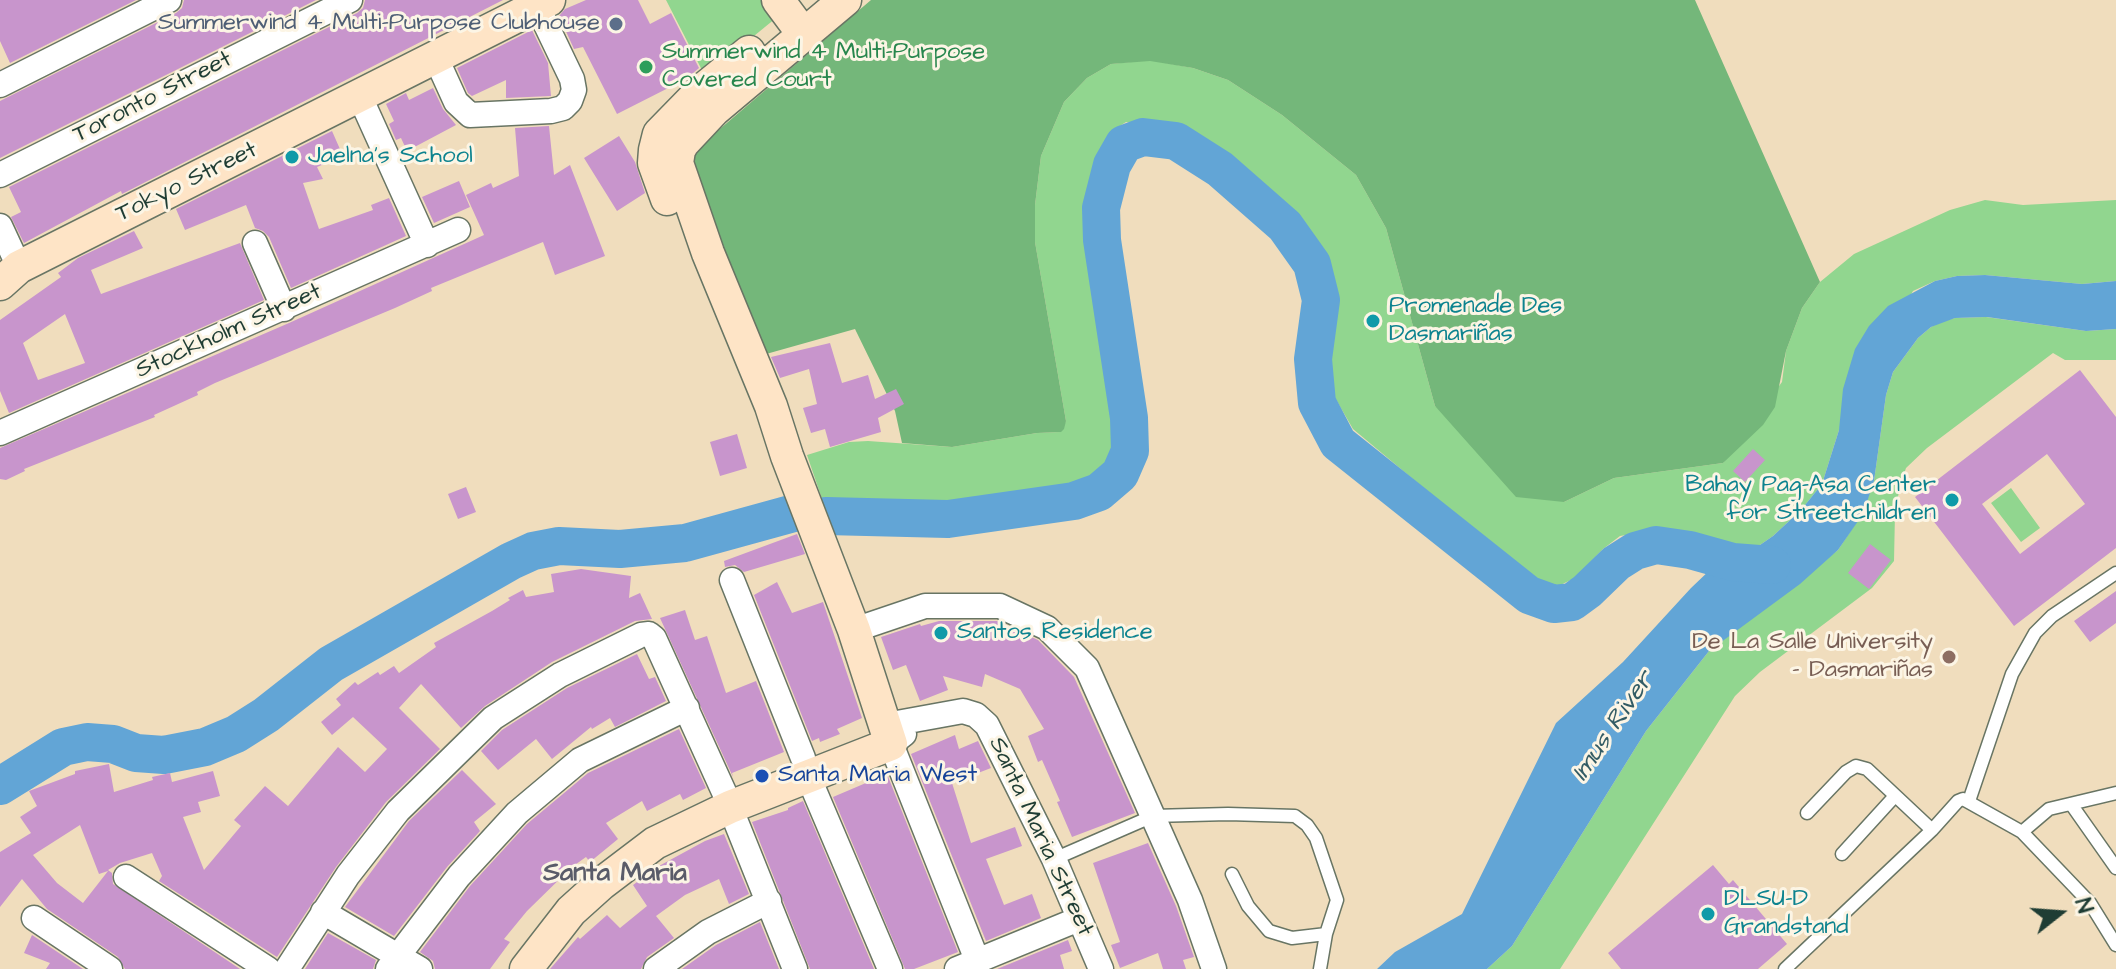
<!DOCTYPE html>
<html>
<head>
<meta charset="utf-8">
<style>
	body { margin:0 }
	#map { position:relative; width:2116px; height:969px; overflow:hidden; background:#f0ddbd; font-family:"Architects Daughter",sans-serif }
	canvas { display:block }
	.north { position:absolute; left:2020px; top:873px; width:80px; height:80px; -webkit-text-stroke:6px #fcf5e5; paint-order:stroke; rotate:73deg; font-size:22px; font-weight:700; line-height:32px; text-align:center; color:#1f3d34 }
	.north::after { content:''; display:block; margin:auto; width:28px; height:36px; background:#1f3d34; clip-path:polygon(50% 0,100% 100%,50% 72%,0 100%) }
</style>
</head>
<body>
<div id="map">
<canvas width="2116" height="969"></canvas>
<div class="north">N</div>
</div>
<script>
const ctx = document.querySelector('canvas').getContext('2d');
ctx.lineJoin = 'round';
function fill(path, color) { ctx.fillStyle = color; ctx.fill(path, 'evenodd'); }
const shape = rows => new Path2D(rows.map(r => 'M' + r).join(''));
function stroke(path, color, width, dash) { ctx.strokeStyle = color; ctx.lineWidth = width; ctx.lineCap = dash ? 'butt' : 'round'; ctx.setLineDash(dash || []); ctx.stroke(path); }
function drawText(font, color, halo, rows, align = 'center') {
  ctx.font = font + ' "Architects Daughter",sans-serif'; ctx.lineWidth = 6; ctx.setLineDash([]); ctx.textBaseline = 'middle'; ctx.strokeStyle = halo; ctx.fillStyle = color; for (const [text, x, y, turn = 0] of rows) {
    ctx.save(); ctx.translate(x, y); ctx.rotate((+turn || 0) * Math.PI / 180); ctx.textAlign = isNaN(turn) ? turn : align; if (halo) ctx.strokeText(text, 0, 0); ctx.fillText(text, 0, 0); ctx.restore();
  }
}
fill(shape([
	[666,0,763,0,776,18,705,76],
	[1150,60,1193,68,1228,80,1282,115,1356,175,1386,228,1435,406,1564,502,1614,478,1723,463,1782,382,1786,351,1802,308,1820,282,1854,254,1950,210,1985,200,2023,205,2116,200,2116,281,2082,284,1985,275,1957,276,1935,281,1913,291,1839,430,1822,484,1801,510,1773,536,1757,547,1734,547,1649,531,1620,536,1603,549,1575,578,1554,588,1534,580,1353,429,1334,396,1327,361,1336,295,1331,276,1319,249,1293,217,1234,161,1204,139,1179,128,1126,122,1115,129,1098,158,1087,206,1087,240,1103,360,1115,420,1116,447,1110,464,1093,480,1069,487,945,506,822,499,807,455,849,442,868,441,952,447,1037,433,1060,432,1066,421,1035,242,1035,205,1041,156,1064,102,1087,78,1111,64],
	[1986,317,2086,331,2116,329,2116,360,2065,360,2053,353,1927,448,1906,468,1900,486,1895,513,1894,561,1872,588,1760,672,1735,696,1560,969,1487,969,1512,946,1646,731,1709,651,1838,550,1862,514,1874,481,1886,395,1893,372,1918,338,1931,327,1942,321,1955,318],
	[2011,488,2040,528,2021,542,1991,503]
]), '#91d68f');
fill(shape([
	[871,0,1695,0,1820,282,1802,308,1786,351,1775,407,1763,425,1723,463,1614,478,1564,502,1516,497,1435,406,1386,228,1356,175,1282,115,1228,80,1193,68,1150,61,1111,64,1087,78,1064,102,1041,156,1035,205,1035,242,1066,421,1064,429,1061,432,1037,433,952,447,902,443,895,411,855,329,759,356,690,160,694,151]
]), '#74b77a');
fill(shape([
	[1985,275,2082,284,2116,281,2116,329,2086,331,1987,317,1955,318,1931,327,1918,338,1893,372,1886,395,1874,481,1863,514,1838,550,1800,584,1709,651,1646,731,1512,946,1487,969,1377,969,1395,952,1462,914,1556,723,1623,662,1691,588,1734,547,1757,547,1773,536,1801,510,1822,484,1839,430,1843,389,1855,349,1869,326,1888,306,1935,281,1957,276]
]), '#62a5d6');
stroke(shape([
	[826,516,948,519,1074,501,1099,492,1120,474,1130,451,1129,418,1102,240,1101,208,1112,165,1124,144,1143,137,1176,141,1220,169,1285,226,1312,264,1321,300,1313,359,1317,403,1338,443,1529,595,1554,604,1572,602,1587,591,1616,563,1635,551,1656,545,1690,550,1733,562,1772,565],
	[0,786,63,747,87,742,113,744,136,753,164,755,205,747,236,734,266,715,331,664,511,561,533,551,559,546,620,549,685,543,794,513]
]), '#62a5d6', 38);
fill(shape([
	[0,0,136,0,10,63,0,41],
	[184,0,316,0,0,158,0,101,176,13,182,8],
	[365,0,503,0,122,194,121,191,24,243,11,217,21,212,9,187,357,13,363,8],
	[586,0,638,0,650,24,671,13,699,68,686,79,617,114,583,47,574,49,559,16,565,9],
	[532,30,548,63,551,96,506,98,506,80,472,96,468,93,457,68],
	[433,88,443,109,456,125,407,151,401,138,396,140,389,124,394,121,386,104,406,93,409,100],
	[549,126,554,175,570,165,605,256,555,275,543,242,431,288,432,291,395,308,215,383,197,392,198,395,154,415,155,417,24,469,25,471,6,480,0,479,0,448,289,323,484,235,466,195,491,183,493,188,519,176,515,128],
	[332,131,343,156,317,167,323,179,303,183,319,229,373,210,371,205,389,198,406,236,291,288,269,237,263,231,255,228,246,205,185,230,176,209],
	[619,136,635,162,645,193,617,211,584,158],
	[459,181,470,207,434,223,422,197],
	[134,231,143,248,91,270,101,294,240,243,264,300,9,413,0,391,0,320,61,277,58,273,78,258],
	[65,314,85,363,38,380,23,343],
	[830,343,842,383,868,375,875,399,896,389,904,404,878,418,881,432,830,447,825,429,811,433,803,408,817,404,809,369,780,378,771,357],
	[2080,370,2116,417,2116,548,2014,626,1915,497],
	[2047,454,2085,504,2020,554,1982,504],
	[737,434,747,468,720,476,710,442],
	[1753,449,1765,460,1745,482,1733,471],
	[466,487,476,512,458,519,448,494],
	[797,534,805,554,744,572,735,565,725,567,724,561],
	[1870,544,1891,560,1869,589,1848,573],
	[581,569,631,576,629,598,640,593,652,619,635,621,552,662,485,706,461,728,421,684,399,708,440,749,386,802,336,867,277,957,159,881,162,876,152,853,120,863,108,870,112,873,113,884,240,969,125,969,118,957,47,909,22,879,0,907,0,852,31,833,20,817,37,806,29,791,75,774,75,771,109,764,114,792,153,780,152,777,170,773,172,782,213,771,220,796,198,802,201,812,183,817,204,870,241,826,234,820,265,786,288,806,338,747,365,772,387,749,353,717,332,735,321,722,341,705,336,699,355,682,358,685,378,672,380,675,394,666,399,673,436,647,434,643,492,611,510,600,508,598,523,590,526,597,554,592,551,574],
	[80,825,99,874,108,871,83,903,57,883,33,855],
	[777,582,792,613,823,602,862,718,837,729,840,734,820,742,819,738,812,741,754,595],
	[2116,591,2116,623,2090,642,2074,621],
	[685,610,695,640,707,636,726,693,756,681,784,752,732,773,733,777,660,618],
	[939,621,997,621,1038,640,1074,677,1135,813,1072,837,1057,802,1060,801,1042,760,1038,762,1028,736,1044,729,1020,689,985,674,982,687,943,676,948,690,920,701,906,665,893,670,881,637,920,624,921,626],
	[637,654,649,679,655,677,666,701,615,727,610,718,592,729,591,727,552,759,536,739,498,770,481,751,502,730,567,688],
	[679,729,706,788,683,800,680,794,647,811,642,801,606,823,618,839,590,862,586,857,572,867,527,911,504,939,510,942,490,969,435,969,433,961,420,952,470,886,527,824,588,773],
	[955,735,959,749,978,741,991,768,952,783,971,843,1015,827,1022,846,986,859,1004,905,1032,894,1041,918,986,941,911,754],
	[462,770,496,804,474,822,480,831,447,867,394,936,345,907,409,821],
	[887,774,958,952,914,969,905,969,833,797],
	[803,801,874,969,810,969,752,822,788,810,788,808],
	[724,834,749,894,729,904,719,879,685,895,656,916,674,938,647,957,641,969,550,969,578,937,580,939,607,915,620,928,647,906,633,885,659,866,705,841],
	[1148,843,1176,906,1194,957,1183,960,1186,969,1163,969,1158,953,1120,968,1111,945,1120,942,1093,863],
	[1713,865,1729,884,1733,880,1787,944,1758,969,1621,969,1608,953],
	[760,922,779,969,682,969,716,945],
	[328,933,376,960,373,969,305,969],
	[32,935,83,969,46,969,50,963,24,953],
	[1068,940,1072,951,1060,955,1064,969,997,969]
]), '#c895cc');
const lane = shape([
	[1969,801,2012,674,2035,633,2052,616,2116,573],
	[2071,804,2116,868],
	[1807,813,1846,772,1856,766,1867,769,1932,830],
	[2022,832,2049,809,2116,793],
	[1842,854,1894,797],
	[1054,859,1153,816,1228,814,1295,816,1307,825,1316,838,1337,900,1326,934,1320,969],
	[1232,874,1248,906,1269,931,1292,938,1326,934],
	[1785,969,1932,830,1958,801,1963,799,2022,832,2090,903,2116,945]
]);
const street = shape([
	[436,58,456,102,470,115,551,111,563,108,570,101,574,90,572,79,537,6],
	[0,85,169,0],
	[360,97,427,245],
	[0,175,350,0],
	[0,226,19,267],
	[255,243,284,309],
	[0,433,458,230],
	[732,580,803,758],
	[854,630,925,606,1000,606,1047,628,1087,668,1190,900,1214,969],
	[886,725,963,711,976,715,987,725,1054,859,1101,969],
	[904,734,891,744,977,960],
	[808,776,890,969],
	[730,807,795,969],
	[126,877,268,969],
	[323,912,420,969],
	[34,918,110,969],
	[287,969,348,875,398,811,493,718,560,675,641,635,649,634,654,638,724,792],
	[388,969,459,876,517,813,580,760,687,708],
	[656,969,708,932,769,901],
	[957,969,1079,919]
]);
const secondary = shape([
	[778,0,804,35],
	[667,199,654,163,655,150,659,134,701,91,749,52],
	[0,284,19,267,549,0],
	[526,969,571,911,601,884,655,843,730,807,891,744,854,630,787,456,771,406,708,253,677,163,679,150,683,143,714,110,845,0]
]);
stroke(lane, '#687564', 15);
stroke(street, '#687564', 27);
stroke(secondary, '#687564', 35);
stroke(lane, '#fff', 12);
stroke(street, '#fff', 24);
stroke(secondary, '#fee4c6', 32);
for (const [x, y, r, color] of [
	[616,24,8,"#5c6f8a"],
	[646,67,8,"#2e9e5b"],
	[292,157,8,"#0f9aa8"],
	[1373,321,8,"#0f9aa8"],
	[1952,500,8,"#0f9aa8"],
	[941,633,8,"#0f9aa8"],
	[1949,657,8,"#8d6e63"],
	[762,776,8,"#1a4fb4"],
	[1708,914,8,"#0f9aa8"]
]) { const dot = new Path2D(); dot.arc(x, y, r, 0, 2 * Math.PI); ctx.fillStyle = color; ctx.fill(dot); stroke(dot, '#fcf5e5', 3); }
drawText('24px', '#4e5e75', '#fcf5e5', [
	["Summerwind 4 Multi-Purpose Clubhouse",600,24]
], 'right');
drawText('24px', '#27864d', '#fcf5e5', [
	["Summerwind 4 Multi-Purpose",662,53],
	["Covered Court",662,81]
], 'left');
drawText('24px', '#1f3d34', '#fcf5e5', [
	["Toronto Street",153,98,-27],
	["Tokyo Street",187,183,-26],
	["Stockholm Street",229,332,-24],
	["Santa Maria Street",1040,837,65]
]);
drawText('24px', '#0d838f', '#fcf5e5', [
	["Jaelna's School",308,157],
	["Promenade Des",1389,307],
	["Dasmariñas",1389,335],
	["Bahay Pag-Asa Center",1936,486,"right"],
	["for Streetchildren",1936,514,"right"],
	["Santos Residence",957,633],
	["DLSU-D",1724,900],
	["Grandstand",1724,928]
], 'left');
drawText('24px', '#785e54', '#fcf5e5', [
	["De La Salle University",1933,643],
	["- Dasmariñas",1933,671]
], 'right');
drawText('24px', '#164399', '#fcf5e5', [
	["Santa Maria West",778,776]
], 'left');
drawText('italic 26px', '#335c65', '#fcf5e5', [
	["Imus River",1614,727,-56]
]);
drawText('bold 26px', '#5a5c69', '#fcf5e5', [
	["Santa Maria",615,875]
]);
</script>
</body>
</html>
